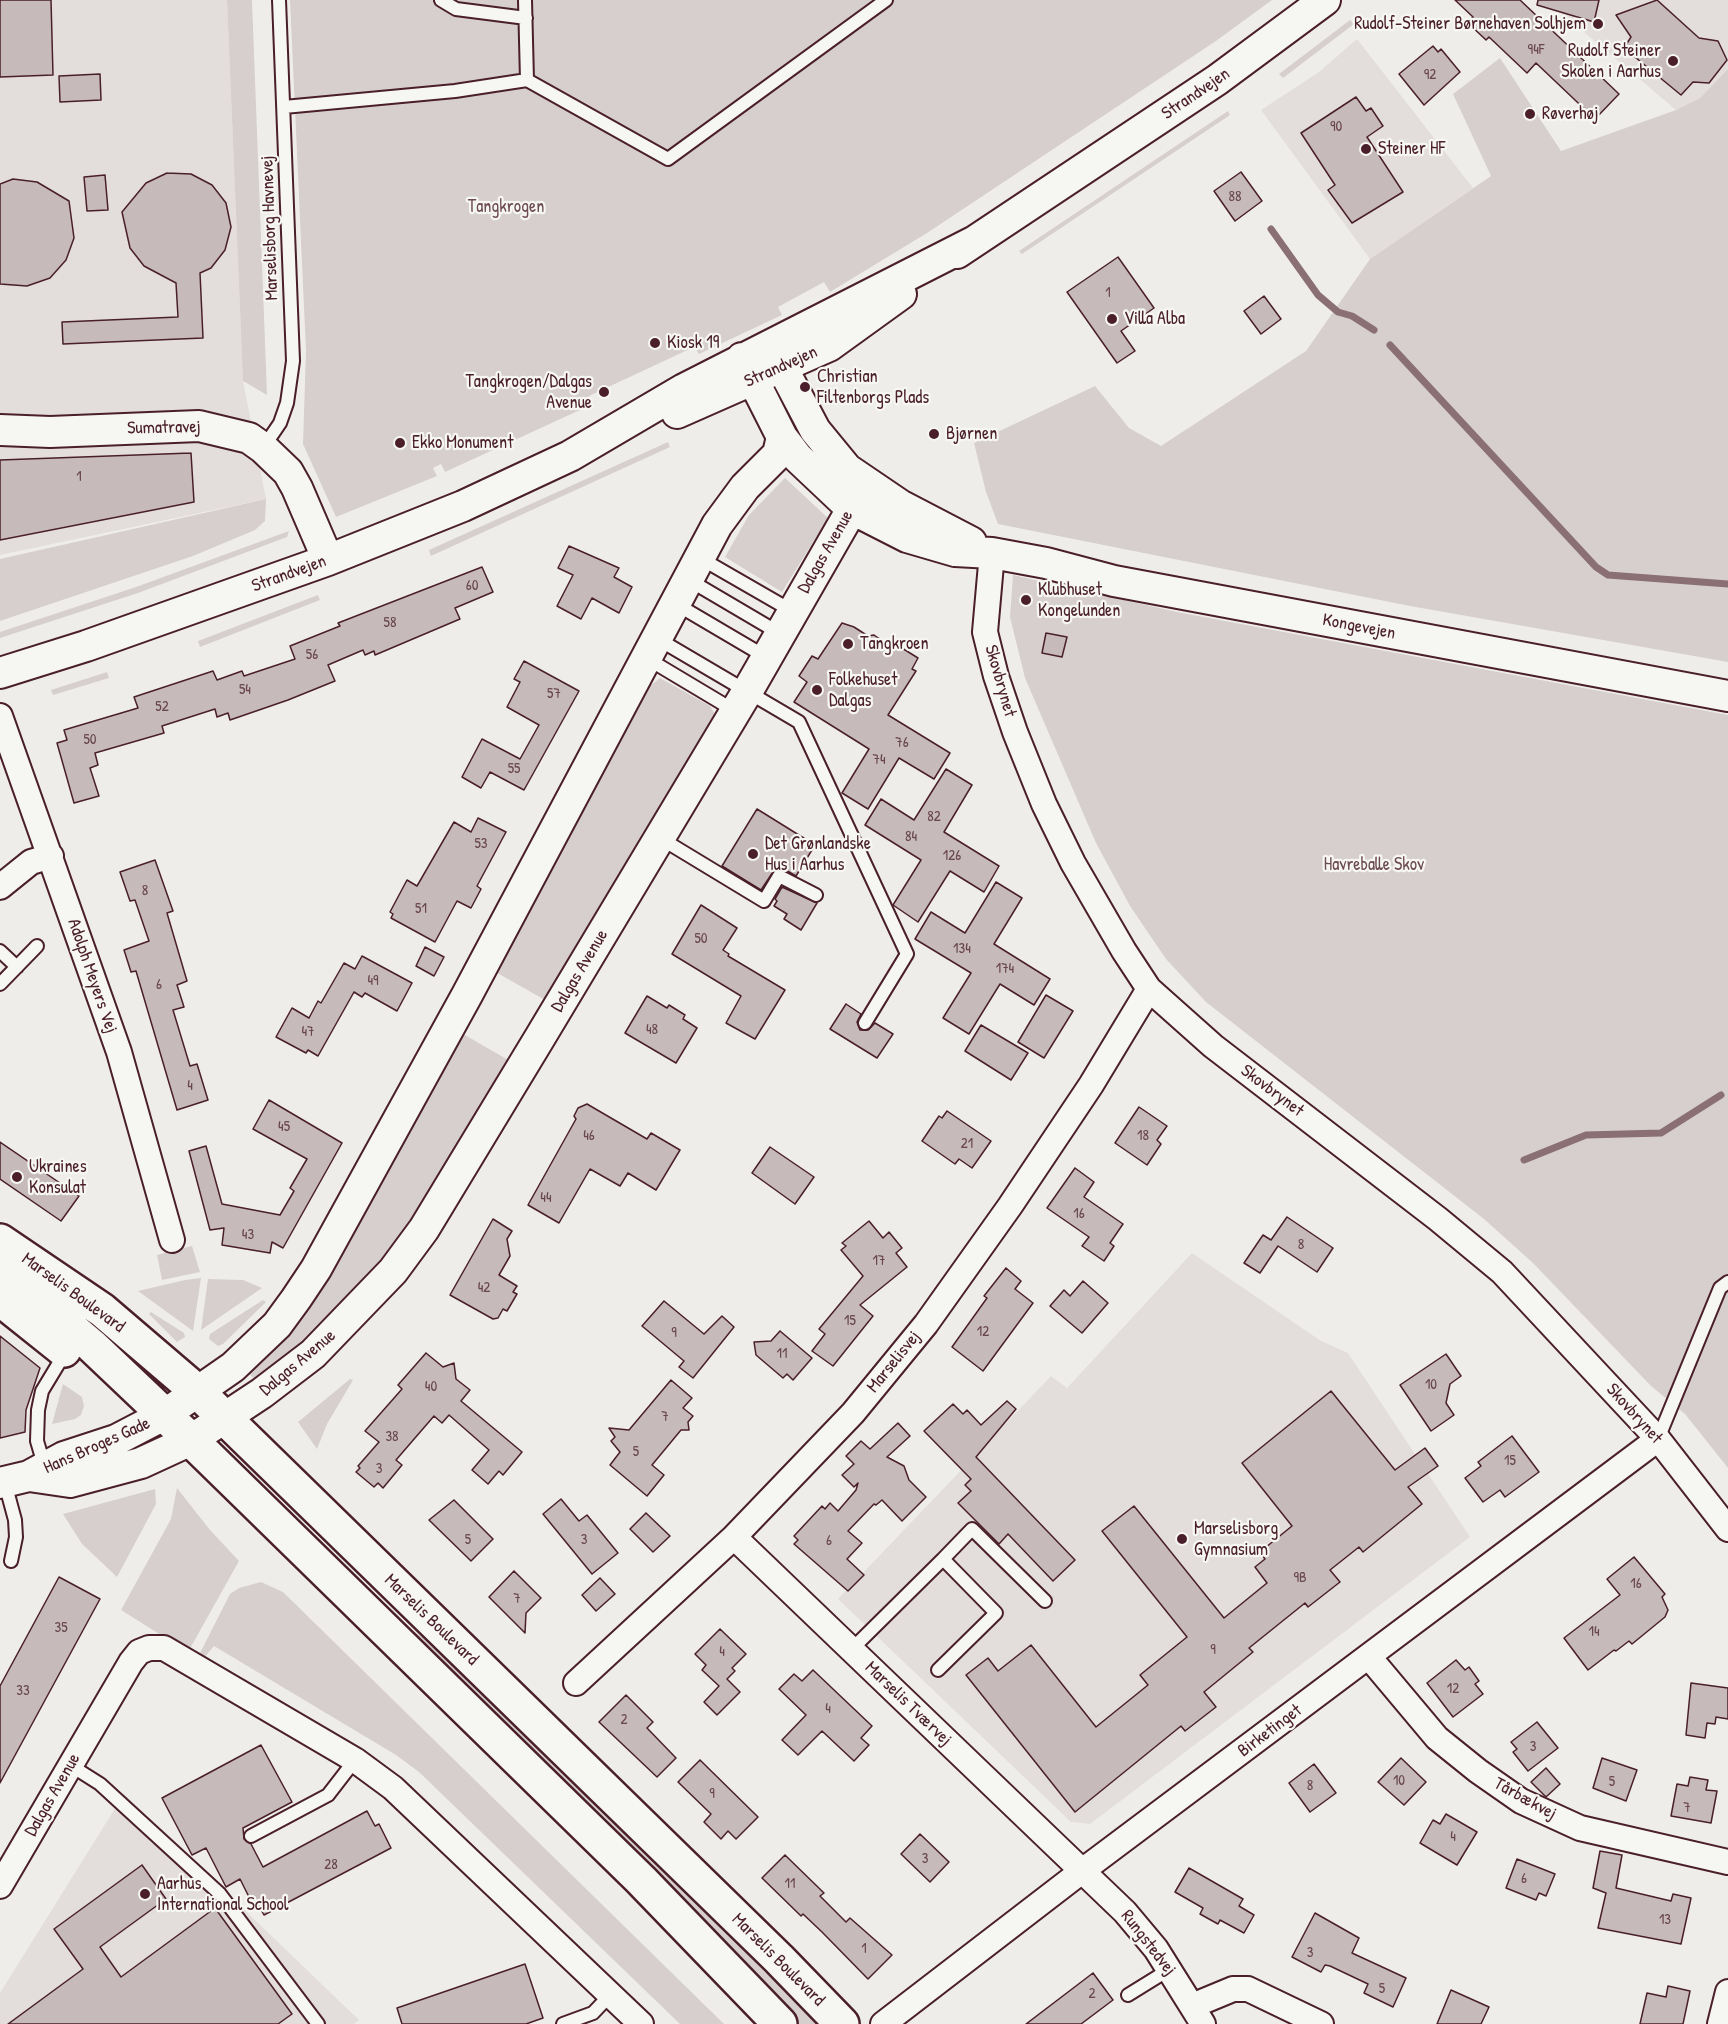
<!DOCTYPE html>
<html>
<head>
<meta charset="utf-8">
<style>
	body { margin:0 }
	canvas { display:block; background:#efedea }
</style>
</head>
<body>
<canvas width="1728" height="2024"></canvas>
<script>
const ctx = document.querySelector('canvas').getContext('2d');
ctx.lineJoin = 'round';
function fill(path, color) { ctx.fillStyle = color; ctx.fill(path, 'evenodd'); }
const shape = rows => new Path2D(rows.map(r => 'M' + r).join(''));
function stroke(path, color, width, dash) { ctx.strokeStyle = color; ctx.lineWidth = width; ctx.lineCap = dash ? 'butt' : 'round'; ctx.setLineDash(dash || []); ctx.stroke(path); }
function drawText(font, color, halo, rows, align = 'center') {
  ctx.font = font + ' "Patrick Hand",sans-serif'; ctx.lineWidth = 4.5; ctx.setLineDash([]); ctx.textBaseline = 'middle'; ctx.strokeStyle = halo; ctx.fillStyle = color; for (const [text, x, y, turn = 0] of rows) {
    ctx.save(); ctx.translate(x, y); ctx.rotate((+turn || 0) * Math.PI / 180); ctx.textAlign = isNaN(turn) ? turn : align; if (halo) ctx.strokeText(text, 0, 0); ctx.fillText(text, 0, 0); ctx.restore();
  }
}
fill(shape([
	[0,0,227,0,243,381,266,499,0,555],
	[1546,0,1728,0,1728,69,1700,98,1676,110],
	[1357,39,1473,188,1370,259,1261,110,1319,72],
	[1192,1253,1321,1341,1348,1353,1470,1537,1090,1824,1071,1822,838,1599,1051,1376,1067,1388],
	[124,1794,359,2020,354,2024,0,2024,0,1993]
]), '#e3dedc');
fill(shape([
	[227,0,252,0,267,395,243,381],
	[290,0,1272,0,1216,41,927,233,830,292,824,282,778,307,782,315,699,354,694,347,589,396,593,404,445,472,441,464,433,468,437,476,336,517,303,444,306,351],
	[1350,20,1354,24,1283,78,1279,74],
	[1500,58,1561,151,1676,110,1700,98,1728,69,1728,662,1410,606,998,524,986,492,974,443,1095,386,1129,428,1161,446,1306,351,1370,259,1491,176,1453,94],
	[1228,111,1230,115,1022,254,1019,251],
	[668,442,670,447,431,556,429,550],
	[785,478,828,518,782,592,725,557,749,515],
	[266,499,265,521,255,530,193,556,0,621,0,559],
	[289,531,287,537,138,593,0,638,0,632,136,587],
	[1013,575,1177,612,1728,715,1728,1468,1685,1414,1651,1386,1533,1263,1484,1219,1206,1002,1166,959,1130,906,1096,843,1025,678,1010,617],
	[318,595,320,600,200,647,198,641],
	[107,672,109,678,53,695,51,690],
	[660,678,710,706,716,716,545,1000,492,970,646,689],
	[458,1031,510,1061,410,1221,368,1276,328,1322,259,1383,247,1372],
	[192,1246,200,1272,162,1280,157,1255],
	[201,1278,193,1331,138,1291,185,1280],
	[208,1279,243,1280,262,1288,201,1330],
	[263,1300,266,1302,223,1344,218,1346,209,1339,210,1334],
	[151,1312,184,1333,185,1337,177,1342,149,1314],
	[350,1379,353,1380,327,1424,317,1449,298,1422],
	[63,1384,82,1397,84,1406,81,1415,75,1419,52,1424],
	[238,1462,408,1627,440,1650,822,2024,798,2024,652,1872,233,1465],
	[177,1488,210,1530,239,1561,188,1652,121,1610,171,1519],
	[155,1489,156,1504,117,1577,82,1544,63,1514],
	[261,1582,283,1592,724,2024,680,2024,419,1772,396,1755,214,1646,203,1659,198,1657,230,1594,239,1588]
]), '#d7cfce');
stroke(shape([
	[1271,229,1318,295,1338,312,1352,316,1374,330],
	[1390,345,1596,567,1608,575,1728,584],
	[1524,1160,1586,1135,1661,1133,1721,1095]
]), '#8a6f74', 7);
const building = shape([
	[0,0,51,0,53,75,0,77,0,0],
	[1455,0,1520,0,1619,94,1595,119,1536,63,1527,73,1489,37,1486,40,1468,23,1473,17,1455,0],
	[1538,0,1599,0,1594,22,1537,5,1538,0],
	[1657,0,1699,38,1718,41,1727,60,1709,83,1693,82,1681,95,1624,48,1631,37,1616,15,1657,0],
	[1433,46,1438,52,1441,49,1460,72,1424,105,1399,74,1433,46],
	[100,74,101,100,60,102,59,76,100,74],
	[1356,97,1366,111,1371,108,1383,126,1367,137,1403,192,1352,223,1328,190,1335,185,1301,133,1356,97],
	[1241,172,1262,201,1235,221,1214,191,1241,172],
	[167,173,191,174,212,185,226,203,231,227,225,250,211,268,200,273,203,338,63,344,62,322,178,317,176,283,144,266,130,248,122,212,146,183,167,173],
	[105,175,108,210,87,211,84,177,105,175],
	[13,179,37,182,69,201,74,238,66,260,50,278,27,286,0,284,0,184,13,179],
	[1118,257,1154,308,1121,331,1135,351,1117,363,1067,292,1118,257],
	[1264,296,1281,319,1261,334,1244,311,1264,296],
	[191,453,194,502,0,540,0,460,191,453],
	[569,546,619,568,614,577,632,587,619,613,592,598,581,619,557,606,573,575,558,568,569,546],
	[482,567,493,592,455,608,460,619,375,655,374,651,365,655,363,650,328,665,335,681,288,700,230,720,228,713,217,717,215,709,162,726,164,733,95,753,98,765,90,768,99,796,74,803,57,743,67,740,64,730,138,708,134,697,213,671,217,680,242,671,244,676,295,659,290,646,340,626,338,623,482,567],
	[842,623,854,627,868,636,874,635,887,644,889,640,918,658,912,669,916,671,888,715,950,753,934,779,899,758,868,809,842,793,869,749,794,702,807,682,799,676,812,656,818,659,842,623],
	[1046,633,1067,637,1062,657,1042,653,1046,633],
	[524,661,579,691,524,790,490,772,481,788,462,777,482,739,520,759,539,725,507,707,520,682,514,679,524,661],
	[946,769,972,785,944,832,999,866,984,892,950,871,918,922,893,905,921,860,865,825,881,799,914,820,946,769],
	[757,809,815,845,796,876,782,868,775,869,761,890,722,866,757,809],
	[478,818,506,832,477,886,481,889,471,908,457,901,435,942,391,918,393,914,390,912,407,880,417,886,454,822,471,832,478,818],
	[155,860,173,911,167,913,187,981,177,985,184,1007,173,1010,190,1066,197,1064,208,1100,177,1110,136,971,131,972,124,950,149,941,135,900,130,901,120,872,155,860],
	[996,882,1022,898,994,944,1050,979,1034,1005,1000,984,969,1034,943,1018,971,973,915,939,931,912,965,933,996,882],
	[782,887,817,903,801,930,784,919,787,914,774,906,777,901,775,899,782,887],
	[701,905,737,928,723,950,729,954,728,956,785,990,755,1039,726,1023,741,996,672,954,701,905],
	[425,947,444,957,434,976,416,966,425,947],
	[362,956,412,983,397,1011,365,993,362,997,354,992,318,1056,308,1050,306,1053,276,1037,292,1008,309,1018,318,1001,321,1003,344,963,355,969,362,956],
	[1046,995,1073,1011,1044,1058,1018,1042,1046,995],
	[647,996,667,1008,669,1005,685,1015,683,1019,697,1028,676,1063,625,1033,647,996],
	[846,1004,861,1014,857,1022,860,1030,868,1030,875,1023,893,1034,877,1058,830,1029,846,1004],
	[981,1025,1028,1053,1011,1080,965,1051,981,1025],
	[269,1100,342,1143,283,1248,272,1242,270,1253,222,1245,224,1228,210,1230,189,1151,206,1146,222,1204,280,1215,294,1191,290,1188,307,1159,253,1129,269,1100],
	[587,1104,647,1139,651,1133,680,1150,656,1190,628,1173,620,1186,590,1169,559,1223,528,1205,576,1119,574,1116,578,1108,587,1104],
	[1139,1107,1167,1126,1157,1140,1161,1144,1147,1165,1115,1143,1139,1107],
	[947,1111,991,1141,972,1168,959,1159,955,1164,922,1141,939,1116,942,1118,947,1111],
	[0,1142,79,1196,61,1221,0,1179,0,1142],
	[770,1147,814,1177,795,1204,752,1173,770,1147],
	[1075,1168,1094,1182,1084,1197,1123,1224,1110,1243,1114,1246,1104,1261,1082,1246,1089,1237,1047,1208,1075,1168],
	[1287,1217,1333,1248,1317,1272,1278,1246,1260,1273,1244,1263,1263,1235,1271,1240,1287,1217],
	[493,1219,512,1231,507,1239,510,1256,499,1275,517,1286,513,1292,517,1294,507,1311,503,1309,498,1318,493,1319,450,1295,493,1219],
	[869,1221,883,1238,889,1232,902,1248,896,1253,907,1267,860,1305,873,1316,833,1366,812,1351,825,1334,819,1329,863,1276,841,1250,846,1246,842,1243,869,1221],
	[1006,1268,1021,1281,1015,1289,1033,1303,983,1371,952,1347,987,1298,984,1296,1006,1268],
	[1083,1281,1108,1303,1082,1333,1050,1306,1064,1290,1070,1296,1083,1281],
	[664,1301,704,1334,722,1316,734,1327,693,1378,679,1367,684,1361,642,1326,664,1301],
	[780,1331,812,1358,793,1380,787,1374,783,1378,756,1355,754,1342,771,1341,780,1331],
	[0,1336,40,1368,26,1410,25,1432,0,1438,0,1336],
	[426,1353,443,1367,454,1363,456,1379,470,1390,461,1401,522,1452,503,1475,499,1471,488,1484,472,1470,489,1450,449,1415,442,1423,434,1416,396,1460,402,1465,383,1488,378,1483,374,1487,356,1472,360,1468,358,1466,379,1442,365,1431,402,1389,398,1385,426,1353],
	[1446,1354,1461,1376,1450,1384,1446,1403,1454,1415,1431,1431,1400,1385,1446,1354],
	[671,1380,692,1398,683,1408,693,1416,688,1422,689,1430,681,1430,652,1465,664,1475,647,1496,610,1465,620,1452,611,1441,615,1437,609,1428,629,1430,671,1380],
	[1331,1391,1395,1470,1425,1448,1438,1466,1408,1487,1422,1504,1363,1552,1359,1547,1330,1570,1340,1582,1308,1607,1305,1603,1249,1648,1253,1652,1204,1692,1216,1707,1185,1731,1181,1726,1075,1812,966,1675,988,1658,998,1671,1031,1645,1096,1727,1148,1685,1140,1675,1187,1637,1102,1531,1134,1506,1224,1618,1267,1583,1255,1567,1265,1559,1260,1552,1292,1526,1242,1463,1331,1391],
	[1007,1401,1016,1409,976,1457,1075,1560,1053,1581,1008,1534,999,1544,958,1503,971,1491,965,1485,971,1479,924,1431,953,1404,963,1414,967,1410,981,1425,1007,1401],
	[898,1423,910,1436,887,1457,904,1466,909,1480,926,1497,902,1521,882,1500,876,1505,874,1504,848,1531,862,1543,847,1559,864,1575,848,1591,794,1544,798,1540,794,1536,822,1506,825,1509,830,1503,838,1511,856,1490,858,1483,854,1487,842,1475,854,1464,846,1456,861,1441,870,1449,898,1423],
	[1512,1436,1539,1472,1505,1497,1500,1490,1483,1502,1465,1478,1481,1466,1478,1462,1512,1436],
	[561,1499,579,1521,587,1515,618,1553,592,1574,543,1514,561,1499],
	[454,1500,493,1539,471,1561,429,1520,454,1500],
	[646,1513,670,1536,653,1552,630,1529,646,1513],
	[1634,1557,1665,1594,1662,1597,1668,1610,1665,1617,1632,1644,1629,1641,1616,1651,1614,1650,1588,1670,1564,1638,1620,1595,1607,1579,1634,1557],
	[514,1571,541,1598,526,1613,525,1633,489,1597,514,1571],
	[59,1577,100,1599,0,1783,0,1686,59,1577],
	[600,1578,615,1594,596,1611,582,1595,600,1578],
	[720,1629,746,1654,732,1668,735,1671,727,1679,740,1692,717,1715,704,1702,719,1686,702,1670,706,1665,695,1654,720,1629],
	[1456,1660,1465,1670,1469,1667,1479,1681,1475,1684,1483,1694,1453,1717,1427,1683,1456,1660],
	[813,1670,872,1726,861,1738,869,1745,854,1761,822,1731,798,1755,782,1740,806,1715,779,1689,794,1674,802,1681,813,1670],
	[1691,1683,1728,1688,1728,1719,1716,1717,1715,1724,1707,1723,1705,1738,1686,1735,1691,1683],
	[626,1695,653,1722,647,1728,676,1758,657,1777,599,1722,626,1695],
	[1537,1722,1558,1748,1528,1771,1513,1752,1517,1749,1511,1742,1537,1722],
	[261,1745,292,1802,243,1828,244,1839,251,1844,263,1867,367,1811,375,1826,379,1824,391,1848,264,1915,255,1899,251,1901,240,1879,226,1887,206,1848,192,1855,162,1798,261,1745],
	[1401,1758,1426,1782,1404,1805,1378,1782,1401,1758],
	[1602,1758,1637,1770,1626,1801,1593,1788,1602,1758],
	[700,1760,758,1817,736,1839,728,1831,721,1839,704,1822,711,1814,678,1782,700,1760],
	[1314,1764,1336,1793,1310,1812,1289,1783,1314,1764],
	[1546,1768,1560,1784,1546,1797,1531,1782,1546,1768],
	[1690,1777,1708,1780,1706,1790,1717,1791,1711,1823,1671,1816,1677,1784,1688,1786,1690,1777],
	[1446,1814,1477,1832,1457,1865,1420,1843,1433,1820,1440,1824,1446,1814],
	[920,1834,949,1862,930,1882,901,1854,920,1834],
	[1600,1851,1622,1855,1616,1888,1671,1901,1673,1894,1691,1898,1681,1944,1598,1928,1606,1893,1593,1888,1600,1851],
	[785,1855,824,1893,820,1896,846,1922,850,1918,892,1955,868,1979,822,1932,803,1914,801,1916,762,1878,785,1855],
	[1517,1859,1555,1874,1546,1896,1539,1893,1536,1900,1506,1888,1517,1859],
	[142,1865,166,1899,100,1947,121,1977,215,1908,292,2014,278,2024,8,2024,83,1969,54,1929,142,1865],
	[1189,1868,1243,1899,1239,1906,1254,1915,1244,1933,1220,1920,1218,1924,1200,1914,1203,1908,1175,1892,1189,1868],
	[1315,1913,1359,1938,1352,1953,1406,1978,1393,2007,1364,1993,1368,1984,1330,1966,1325,1965,1321,1972,1292,1957,1315,1913],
	[525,1964,543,2018,526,2024,402,2024,397,2008,525,1964],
	[1093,1973,1113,2000,1081,2024,1026,2024,1093,1973],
	[1668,1986,1690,1991,1683,2024,1640,2024,1647,1993,1666,1997,1668,1986],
	[1451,1990,1489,2007,1481,2024,1437,2024,1451,1990]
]);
fill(building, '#c6babb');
stroke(building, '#4a1f2b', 1.5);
const service = shape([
	[441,0,456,9,526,18],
	[527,80,668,159,886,0],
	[284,107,455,91,527,80,525,0],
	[263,448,280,423,287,403,293,361,279,0],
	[700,558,792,611],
	[689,580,779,633],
	[676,604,766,657],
	[658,639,799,722,907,954,865,1023],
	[648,659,735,711],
	[660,838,764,901,779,876,816,895],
	[0,951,17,967],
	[0,984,37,946],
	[1658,1439,1720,1288,1728,1282],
	[45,1468,37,1441,38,1410,42,1391,65,1353],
	[5,1483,15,1520,16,1537,11,1561],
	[943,1559,972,1529,1045,1601],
	[851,1650,943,1559,996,1613,938,1670],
	[70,1765,100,1784,220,1894,318,2024],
	[251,1836,328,1795,355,1760],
	[1128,1995,1170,1969],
	[563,2024,593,2013,611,1994]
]);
const minor = shape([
	[992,553,985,632,996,676,1015,732,1044,804,1073,863,1124,951,1149,989,1213,1046,1438,1219,1502,1272,1658,1439,1728,1529],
	[0,716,119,1052,172,1240],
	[0,887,31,862,51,856],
	[734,1537,1125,1912,1156,1949,1203,2024],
	[1369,1657,1437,1738,1478,1771,1521,1801,1580,1828,1728,1862],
	[576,1683,734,1537,853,1413,926,1324,1010,1206,1091,1085,1149,989],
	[0,1886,131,1662,139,1652,149,1648,164,1648,355,1760,393,1788,641,2024],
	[1192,2006,1233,1989,1248,1989,1321,2024],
	[883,2024,1082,1871,1658,1439],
	[1720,2024,1728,1992]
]);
const tertiary = shape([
	[957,253,1217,80,1325,0],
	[774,352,815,430,847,469,900,505,971,542],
	[742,358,782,437,798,458,852,509,907,537,955,551,992,553,1046,563,1114,581,1728,696],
	[677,413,829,346,901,294],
	[0,430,50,432,199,426,249,438,263,448,288,472,297,488,328,560],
	[0,673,86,646,328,560,463,506,570,456,684,389,973,242],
	[29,1476,70,1482,141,1463,191,1440,262,1393,313,1354,393,1271,424,1229,539,1039,747,692,852,509,855,493,847,469],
	[0,1483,29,1476,64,1457,116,1440,164,1415,233,1367,277,1325,296,1299,316,1269,467,995,717,525,745,487,778,454,782,437]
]);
const secondary = shape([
	[0,1241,102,1310,199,1393,779,1959,842,2024],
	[0,1268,92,1346,191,1440,641,1880,780,2024],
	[0,1299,64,1350]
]);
stroke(service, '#4a1f2b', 16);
stroke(minor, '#4a1f2b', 28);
stroke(tertiary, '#4a1f2b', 34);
stroke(secondary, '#4a1f2b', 38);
stroke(service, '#f6f6f2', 12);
stroke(minor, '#f6f6f2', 24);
stroke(tertiary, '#f6f6f2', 30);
stroke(secondary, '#f6f6f2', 33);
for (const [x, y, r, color] of [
	[1598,24,6,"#4a1f2b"],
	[1673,61,6,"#4a1f2b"],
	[1530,114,6,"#4a1f2b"],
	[1366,149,6,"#4a1f2b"],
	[1112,319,6,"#4a1f2b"],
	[655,343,6,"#4a1f2b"],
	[805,387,6,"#4a1f2b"],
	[604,392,6,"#4a1f2b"],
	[934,434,6,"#4a1f2b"],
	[400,443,6,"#4a1f2b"],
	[1026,600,6,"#4a1f2b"],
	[848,644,6,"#4a1f2b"],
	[817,690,6,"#4a1f2b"],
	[753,854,6,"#4a1f2b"],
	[17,1177,6,"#4a1f2b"],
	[1182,1539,6,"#4a1f2b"],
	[145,1894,6,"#4a1f2b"]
]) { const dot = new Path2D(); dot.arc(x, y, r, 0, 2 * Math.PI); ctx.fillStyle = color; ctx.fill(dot); stroke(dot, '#f6f6f2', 2); }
drawText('15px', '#69464f', null, [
	["94F",1536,50],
	["92",1430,75],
	["90",1336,127],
	["88",1235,197],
	["1",1108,293],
	["1",79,477],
	["60",472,586],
	["58",390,623],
	["56",312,655],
	["54",245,690],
	["57",554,694],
	["52",162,707],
	["50",90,740],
	["76",902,743],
	["74",879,760],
	["55",514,769],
	["82",934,817],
	["84",911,837],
	["53",481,844],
	["126",952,856],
	["8",145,891],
	["51",421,909],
	["50",701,939],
	["134",962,949],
	["174",1005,969],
	["49",373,981],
	["6",159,985],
	["48",652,1030],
	["47",308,1032],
	["4",190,1086],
	["45",284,1127],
	["46",589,1136],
	["18",1143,1136],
	["21",967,1144],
	["44",546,1198],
	["16",1079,1214],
	["43",248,1235],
	["8",1301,1245],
	["17",879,1261],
	["42",484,1288],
	["15",850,1321],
	["12",983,1332],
	["9",674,1333],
	["11",782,1354],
	["10",1431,1385],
	["40",431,1387],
	["7",665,1417],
	["38",392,1437],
	["5",636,1452],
	["15",1510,1461],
	["3",379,1469],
	["5",468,1540],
	["3",584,1540],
	["6",829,1541],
	["9B",1300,1578],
	["16",1636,1584],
	["7",517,1599],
	["35",61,1628],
	["14",1594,1632],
	["9",1213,1650],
	["4",722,1652],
	["12",1453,1689],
	["33",23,1691],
	["4",828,1709],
	["2",624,1720],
	["3",1533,1747],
	["10",1399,1781],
	["5",1612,1782],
	["8",1310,1786],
	["9",712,1794],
	["7",1687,1808],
	["4",1453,1837],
	["3",925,1859],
	["28",331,1865],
	["6",1524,1879],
	["11",790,1884],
	["13",1665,1920],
	["1",864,1949],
	["3",1310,1953],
	["5",1382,1989],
	["2",1092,1994]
]);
drawText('18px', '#4a1f2b', '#f6f6f2', [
	["Rudolf-Steiner Børnehaven Solhjem",1586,24,"right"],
	["Rudolf Steiner",1661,51,"right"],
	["Skolen i Aarhus",1661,72,"right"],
	["Røverhøj",1542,114],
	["Steiner HF",1378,149],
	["Villa Alba",1124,319],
	["Kiosk 19",667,343],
	["Christian",817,377],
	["Filtenborgs Plads",817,398],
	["Tangkrogen/Dalgas",592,382,"right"],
	["Avenue",592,403,"right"],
	["Bjørnen",946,434],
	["Ekko Monument",412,443],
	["Klubhuset",1038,590],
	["Kongelunden",1038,611],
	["Tangkroen",860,644],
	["Folkehuset",829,680],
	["Dalgas",829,701],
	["Det Grønlandske",765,844],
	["Hus i Aarhus",765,865],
	["Ukraines",29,1167],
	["Konsulat",29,1188],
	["Marselisborg",1194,1529],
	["Gymnasium",1194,1550],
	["Aarhus",157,1884],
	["International School",157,1905]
], 'left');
drawText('18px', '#4a1f2b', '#f6f6f2', [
	["Strandvejen",1196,94,-34],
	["Marselisborg Havnevej",270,228,-92],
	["Strandvejen",781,367,-24],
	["Sumatravej",164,428,-1],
	["Dalgas Avenue",826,552,-60],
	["Strandvejen",289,574,-20],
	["Kongevejen",1359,627,11],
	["Skovbrynet",1000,681,74],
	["Dalgas Avenue",580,971,-59],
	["Adolph Meyers Vej",92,976,71],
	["Skovbrynet",1272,1091,37],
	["Marselis Boulevard",73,1293,36],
	["Marselisvej",894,1362,-51],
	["Dalgas Avenue",298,1363,-40],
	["Skovbrynet",1634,1414,48],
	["Hans Broges Gade",97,1446,-24],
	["Marselis Boulevard",431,1620,44],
	["Marselis Tværvej",908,1704,44],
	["Birketinget",1270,1731,-37],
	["Dalgas Avenue",53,1795,-60],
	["Tårbækvej",1525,1799,29],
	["Rungstedvej",1148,1943,52],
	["Marselis Boulevard",778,1960,45]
]);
drawText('18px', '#6d4b54', '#f6f6f2', [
	["Tangkrogen",506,207],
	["Havreballe Skov",1374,865]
]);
</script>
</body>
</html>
